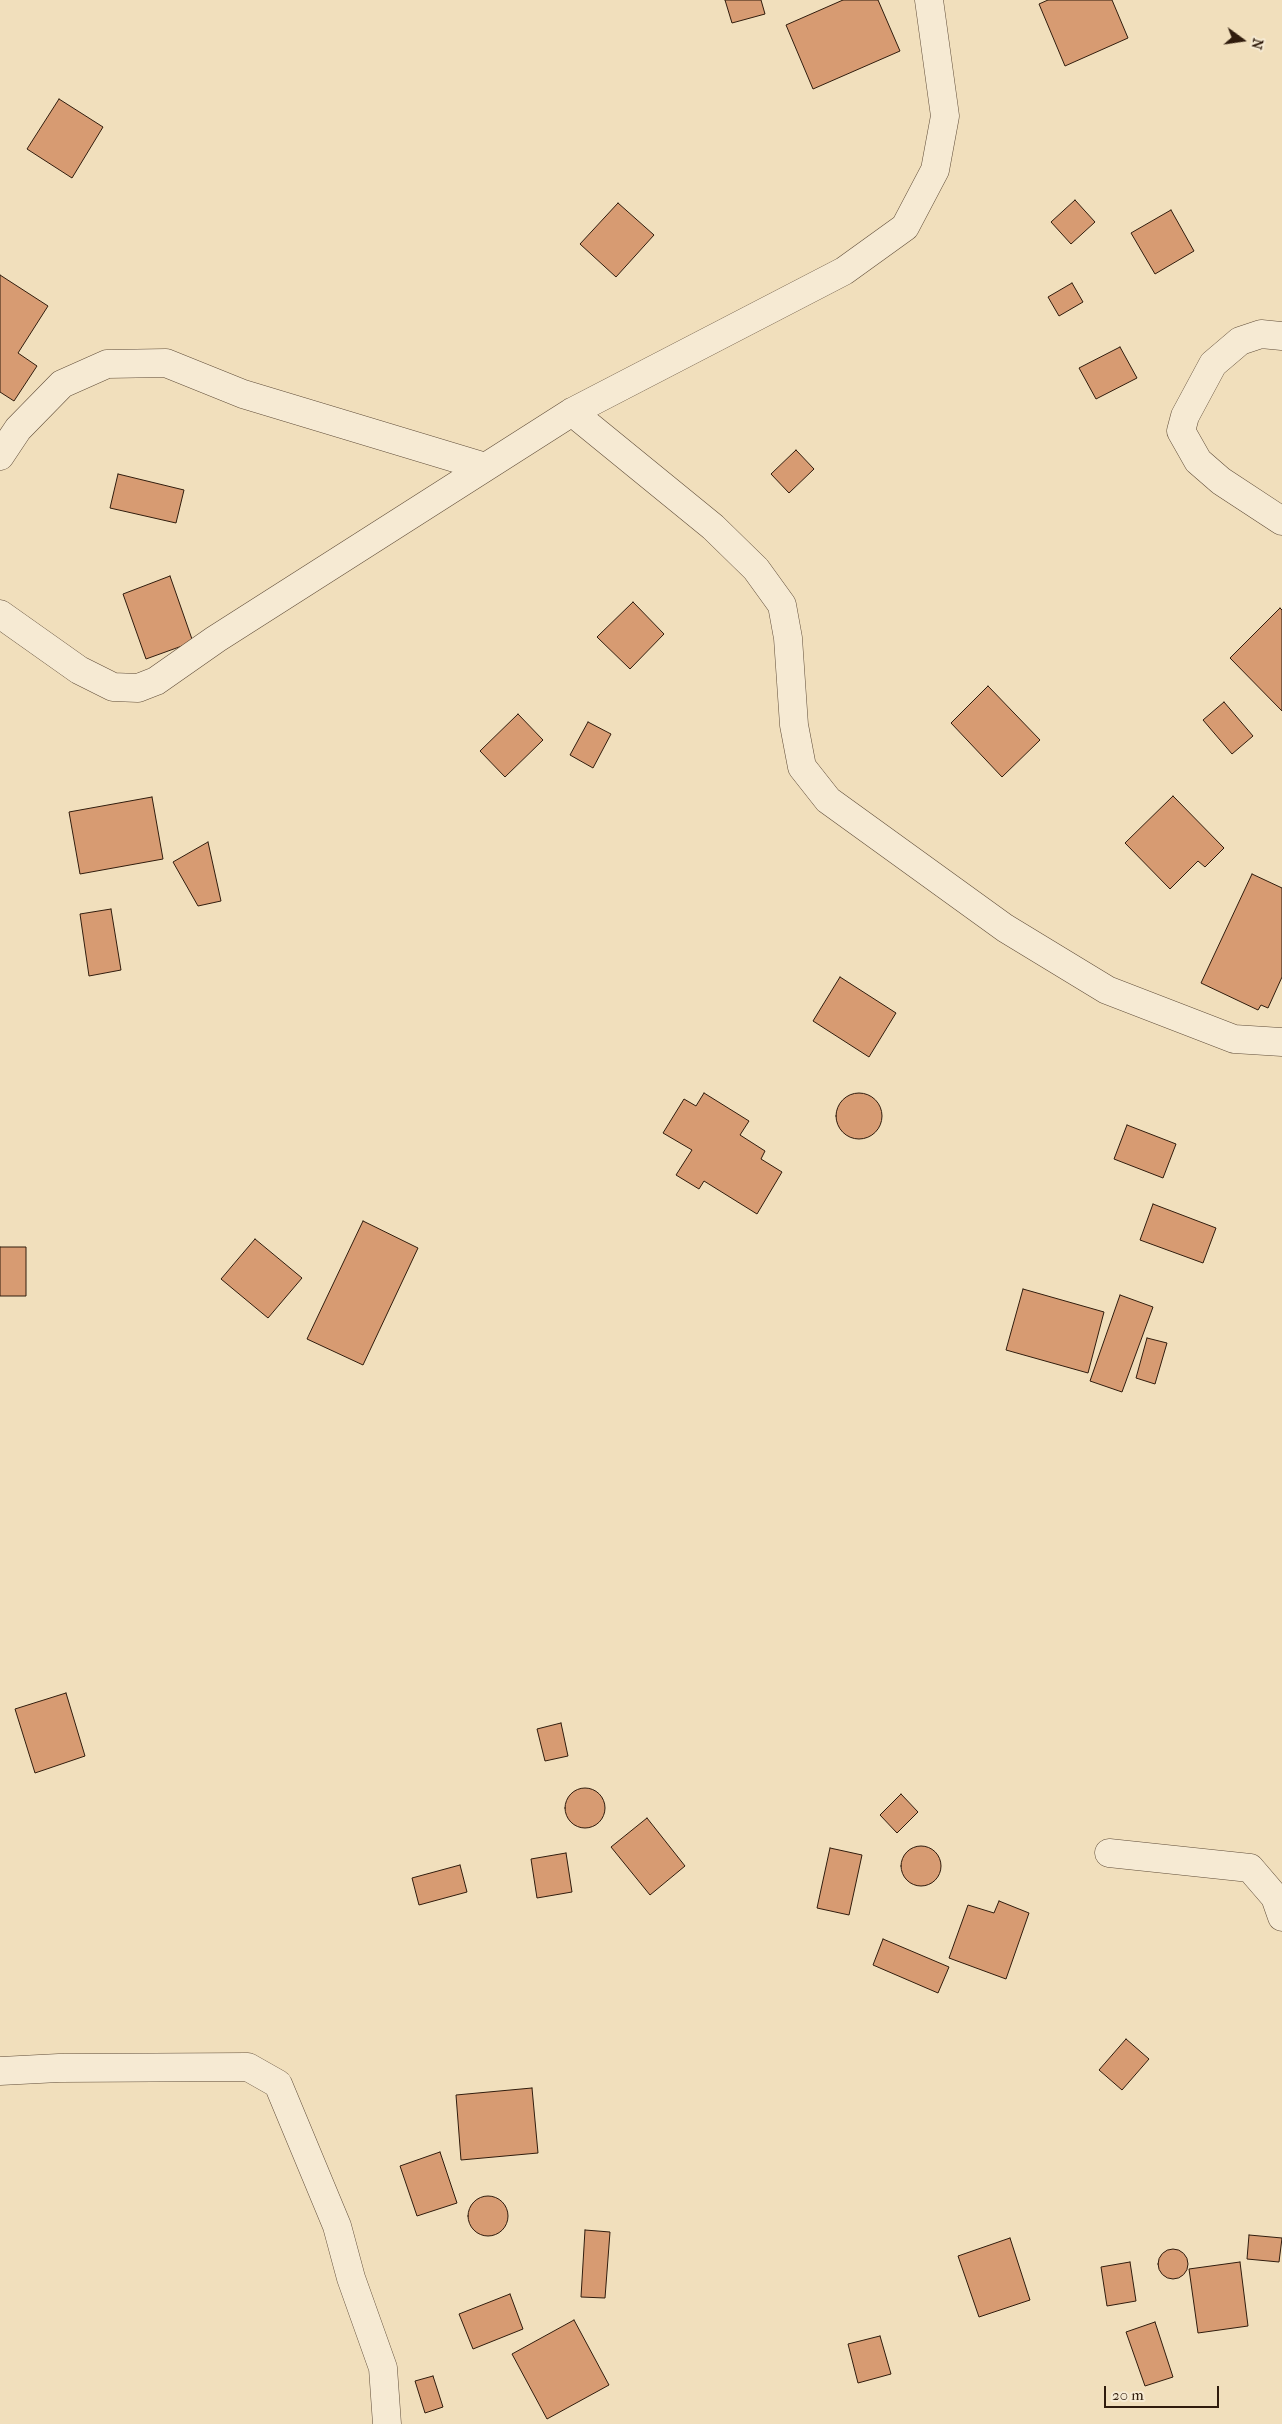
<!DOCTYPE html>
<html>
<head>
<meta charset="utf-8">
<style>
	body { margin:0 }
	#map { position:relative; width:1282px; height:2424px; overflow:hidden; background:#f1dfbc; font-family:"IM FELL French Canon",serif }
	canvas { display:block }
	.north { position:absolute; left:1217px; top:15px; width:50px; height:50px; -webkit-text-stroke:4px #f6ead3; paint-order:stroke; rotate:104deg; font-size:14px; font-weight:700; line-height:20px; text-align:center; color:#301c0d }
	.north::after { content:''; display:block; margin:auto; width:18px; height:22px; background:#301c0d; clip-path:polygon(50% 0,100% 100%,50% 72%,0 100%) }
	.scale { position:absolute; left:1104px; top:2386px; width:115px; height:22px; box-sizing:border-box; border:2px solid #301c0d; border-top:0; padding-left:6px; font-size:15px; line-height:18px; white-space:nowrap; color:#301c0d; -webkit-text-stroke:4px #f6ead3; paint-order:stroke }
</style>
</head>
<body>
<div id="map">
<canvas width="1282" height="2424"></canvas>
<div class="north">N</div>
<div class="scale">20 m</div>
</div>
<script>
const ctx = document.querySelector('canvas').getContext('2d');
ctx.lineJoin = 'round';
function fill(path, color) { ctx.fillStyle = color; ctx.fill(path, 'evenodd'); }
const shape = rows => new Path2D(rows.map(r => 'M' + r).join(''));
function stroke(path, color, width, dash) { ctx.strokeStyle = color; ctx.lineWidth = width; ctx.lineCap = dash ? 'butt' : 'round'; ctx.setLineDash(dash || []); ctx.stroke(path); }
const building = shape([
	[725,0,761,0,765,14,732,23,725,0],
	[843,0,878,0,900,51,813,89,786,25,843,0],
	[1048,0,1112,0,1128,38,1065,66,1039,4,1048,0],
	[59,99,103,127,72,178,27,149,59,99],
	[1075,200,1095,222,1071,244,1051,222,1075,200],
	[618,203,654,235,616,277,580,244,618,203],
	[1171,210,1194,251,1155,274,1131,233,1171,210],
	[0,275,48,306,18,353,37,366,14,401,0,392,0,275],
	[1072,283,1083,302,1059,316,1048,297,1072,283],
	[1120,347,1137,378,1096,399,1079,368,1120,347],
	[796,450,814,469,789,493,771,474,796,450],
	[118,474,184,490,176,523,110,508,118,474],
	[170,576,193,642,146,659,123,594,170,576],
	[633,602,664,634,630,669,597,637,633,602],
	[1280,608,1282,610,1282,711,1230,658,1280,608],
	[988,686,1040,740,1002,777,951,723,988,686],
	[1224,702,1253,736,1232,754,1203,720,1224,702],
	[518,714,543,740,505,777,480,751,518,714],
	[588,722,611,734,593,768,570,755,588,722],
	[1173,796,1224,848,1205,867,1198,861,1170,889,1125,843,1173,796],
	[152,797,163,859,80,874,69,812,152,797],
	[208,842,221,901,198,906,173,862,208,842],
	[1252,874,1282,888,1282,977,1268,1008,1261,1005,1258,1010,1201,983,1252,874],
	[111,909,121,970,89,976,80,914,111,909],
	[840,977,896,1013,869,1057,813,1021,840,977],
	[704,1093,749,1121,740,1135,765,1151,761,1159,782,1172,757,1214,704,1181,699,1189,676,1175,692,1150,663,1133,684,1099,696,1106,704,1093],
	'836 1116a23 23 0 1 1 46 0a23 23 0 1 1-46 0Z',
	[1127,1125,1176,1144,1163,1178,1114,1159,1127,1125],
	[1153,1204,1216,1228,1203,1263,1140,1240,1153,1204],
	[363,1221,418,1248,363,1365,307,1339,363,1221],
	[255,1239,302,1278,268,1318,221,1279,255,1239],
	[0,1247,26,1247,26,1296,0,1296,0,1247],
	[1023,1289,1104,1312,1088,1373,1006,1350,1023,1289],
	[1120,1295,1153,1307,1122,1392,1090,1381,1120,1295],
	[1147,1338,1167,1343,1155,1384,1136,1378,1147,1338],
	[66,1693,85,1756,35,1773,15,1709,66,1693],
	[561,1723,568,1756,545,1761,537,1729,561,1723],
	'565 1808a20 20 0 1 1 40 0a20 20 0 1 1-40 0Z',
	[901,1794,918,1812,897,1833,880,1815,901,1794],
	[647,1818,685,1866,650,1895,611,1847,647,1818],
	'901 1866a20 20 0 1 1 40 0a20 20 0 1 1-40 0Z',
	[830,1848,862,1855,849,1915,817,1908,830,1848],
	[566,1853,572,1892,537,1898,531,1859,566,1853],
	[460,1865,467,1892,419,1905,412,1878,460,1865],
	[999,1901,1029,1913,1006,1979,949,1958,968,1905,994,1913,999,1901],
	[883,1939,949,1967,938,1993,873,1965,883,1939],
	[1126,2039,1149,2059,1122,2090,1099,2070,1126,2039],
	[532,2088,538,2153,461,2160,456,2095,532,2088],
	[440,2152,457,2203,417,2216,400,2166,440,2152],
	'468 2216a20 20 0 1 1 40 0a20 20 0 1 1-40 0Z',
	[585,2230,610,2232,605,2298,581,2297,585,2230],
	[1249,2235,1282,2238,1279,2262,1247,2259,1249,2235],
	[1010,2238,1030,2300,979,2317,958,2256,1010,2238],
	'1158 2264a15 15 0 1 1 30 0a15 15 0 1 1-30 0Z',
	[1130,2262,1136,2301,1107,2306,1101,2267,1130,2262],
	[1240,2262,1248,2326,1198,2333,1189,2269,1240,2262],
	[510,2294,523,2329,473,2349,459,2314,510,2294],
	[574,2320,609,2385,547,2419,512,2354,574,2320],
	[1155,2322,1173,2377,1145,2386,1126,2332,1155,2322],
	[880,2336,891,2374,858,2383,848,2344,880,2336],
	[433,2376,443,2407,425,2413,415,2381,433,2376]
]);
fill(building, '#d79b72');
stroke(building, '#301c0d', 1);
const minor = shape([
	[1282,336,1261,334,1240,341,1213,364,1185,416,1181,431,1198,461,1221,481,1282,521],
	[572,412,713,527,756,569,782,605,788,638,794,725,802,767,828,800,1005,928,1107,990,1234,1039,1282,1042],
	[0,456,18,429,62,384,107,364,166,363,243,394,485,467],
	[0,614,79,670,113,687,138,688,156,681,216,639,572,412,844,271,905,227,935,170,945,116,929,0],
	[1109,1853,1250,1868,1275,1897,1282,1917],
	[0,2071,59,2068,248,2067,278,2084,337,2226,351,2278,383,2368,387,2424]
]);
stroke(minor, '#604d39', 29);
stroke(minor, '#f6ead3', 28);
</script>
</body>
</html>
